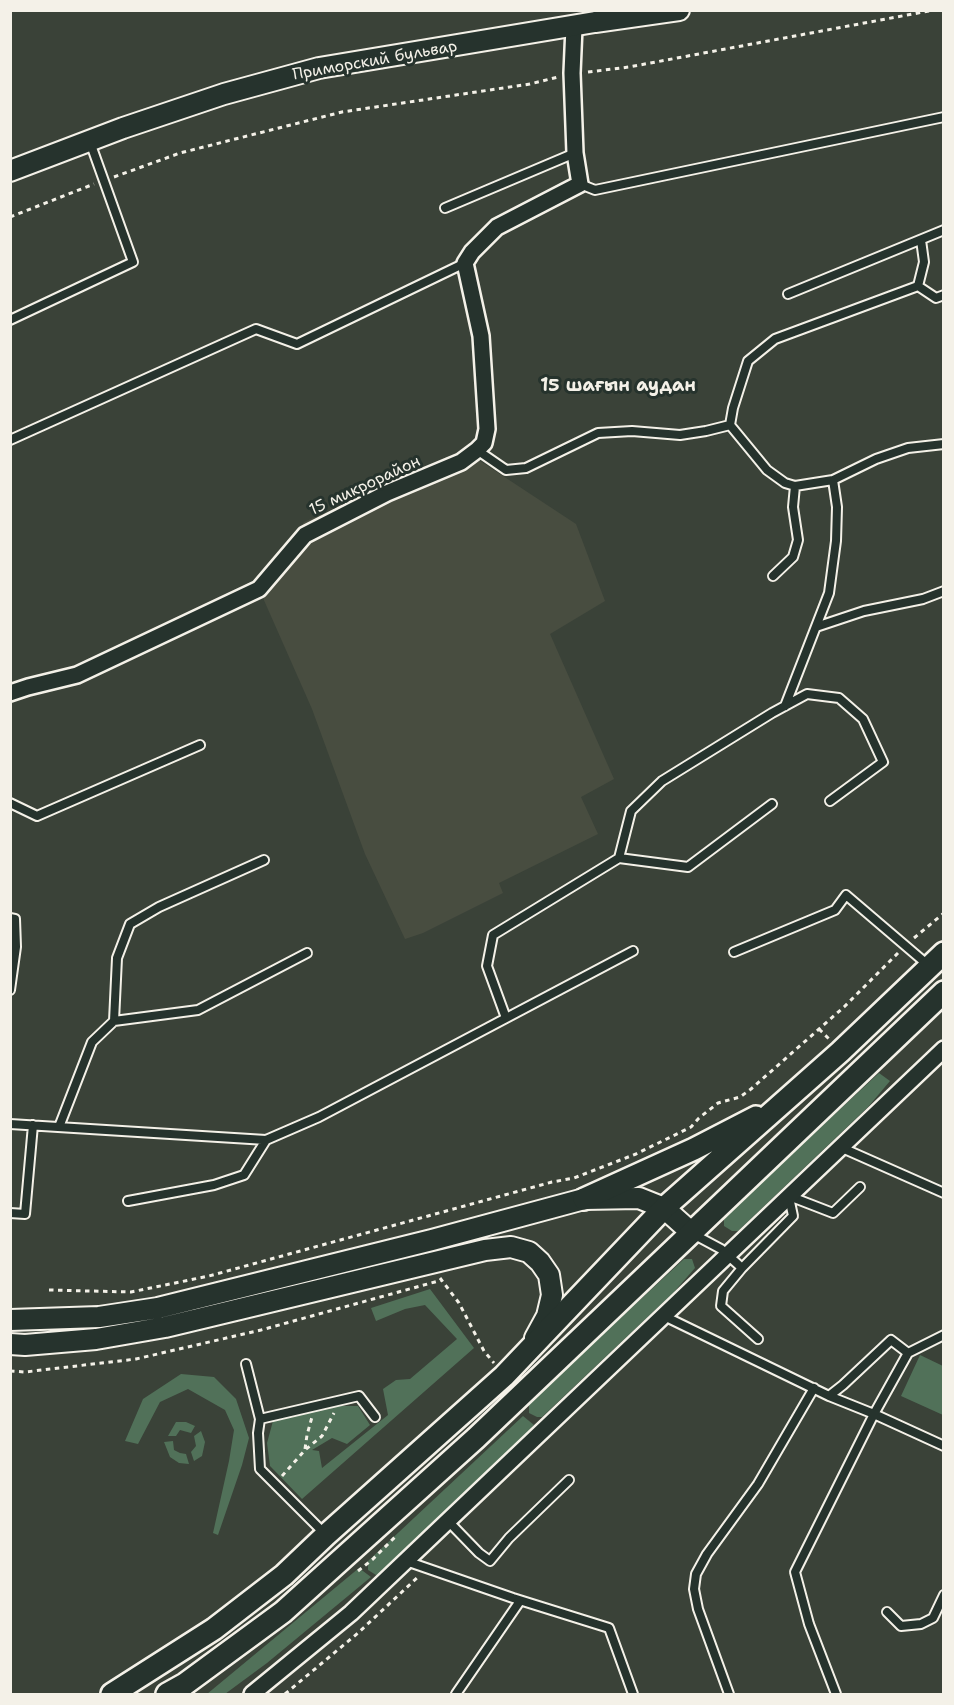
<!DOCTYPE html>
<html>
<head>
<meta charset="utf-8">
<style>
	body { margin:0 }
	#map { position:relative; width:954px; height:1705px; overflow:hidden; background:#3a4238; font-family:"Shantell Sans",sans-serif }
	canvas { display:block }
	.frame { position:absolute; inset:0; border:12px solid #f4f1e8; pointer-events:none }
</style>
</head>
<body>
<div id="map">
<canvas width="954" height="1705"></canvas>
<div class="frame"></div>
</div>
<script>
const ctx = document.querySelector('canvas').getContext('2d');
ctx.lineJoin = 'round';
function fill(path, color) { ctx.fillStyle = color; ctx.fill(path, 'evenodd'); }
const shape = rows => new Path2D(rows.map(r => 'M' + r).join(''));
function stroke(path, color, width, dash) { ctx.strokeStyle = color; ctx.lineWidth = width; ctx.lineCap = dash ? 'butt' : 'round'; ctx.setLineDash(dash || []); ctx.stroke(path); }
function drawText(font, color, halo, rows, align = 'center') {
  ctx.font = font + ' "Shantell Sans",sans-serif'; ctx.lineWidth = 6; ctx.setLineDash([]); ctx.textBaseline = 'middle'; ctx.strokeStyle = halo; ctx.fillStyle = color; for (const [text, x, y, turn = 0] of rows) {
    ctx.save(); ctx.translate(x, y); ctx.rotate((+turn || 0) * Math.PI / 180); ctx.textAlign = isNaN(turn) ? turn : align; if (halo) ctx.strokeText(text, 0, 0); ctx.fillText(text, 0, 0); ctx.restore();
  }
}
fill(shape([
	[465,451,576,524,605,601,550,634,614,779,581,797,598,834,499,883,503,893,423,933,405,939,365,854,312,709,263,598,304,522]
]), '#484d40');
fill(shape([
	[879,1073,890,1081,868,1107,738,1231,732,1231,724,1226,724,1217],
	[684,1259,692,1259,695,1268,673,1293,542,1417,537,1417,529,1413,529,1403],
	[430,1289,474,1348,302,1499,270,1466,267,1443,273,1421,326,1406,358,1406,370,1425,347,1444,332,1438,312,1450,319,1451,322,1468,388,1415,383,1389,396,1380,410,1379,457,1339,425,1305,405,1309,376,1321,371,1308],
	[920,1355,943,1366,943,1415,901,1396],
	[181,1374,214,1377,236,1399,249,1438,242,1465,218,1535,213,1533,229,1461,234,1430,225,1410,188,1389,160,1402,138,1444,125,1441,143,1399],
	[523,1416,534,1425,512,1450,382,1574,376,1575,368,1570,368,1561],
	[176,1422,186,1422,195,1426,191,1433,180,1430,176,1436,168,1436],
	[201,1431,205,1442,202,1456,194,1461,191,1452,196,1446,194,1436],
	[173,1441,174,1450,180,1453,186,1454,189,1464,179,1463,170,1457,164,1442],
	[359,1568,371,1577,267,1663,225,1694,207,1694]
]), '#517159');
const service = shape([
	[580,184,595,190,944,117],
	[445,208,575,153],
	[918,286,936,298,944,295],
	[788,294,944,230],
	[10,320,133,262,90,142],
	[10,440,256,329,297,344,465,263],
	[477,450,506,470,526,468,598,433,632,431,680,435,706,431,730,425],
	[833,480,876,459,908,448,944,444],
	[773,576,793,557,798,540,793,507,795,486],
	[816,627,864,611,923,599,944,591],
	[785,706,829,593,836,541,837,507,833,480,795,486,785,483,767,470,730,425,733,408,748,361,775,339,918,286,924,262,921,240],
	[10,803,37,816,200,745],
	[619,858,631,811,662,781,772,713,807,694,839,698,863,719,883,762,830,801],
	[264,860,159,907,130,924,117,958,114,1021,198,1010,307,953],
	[10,918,15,919,16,947,10,990],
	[734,952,835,910,846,895,928,965],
	[506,1018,487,966,493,935,619,858,688,867,772,804],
	[10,1124,266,1140,319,1117,633,951],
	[59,1127,92,1042,114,1021],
	[840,1147,944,1193],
	[789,1196,833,1213,860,1187],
	[128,1201,214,1185,244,1175,266,1140],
	[10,1213,25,1214,33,1125],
	[693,1234,721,1249,742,1268,793,1216,789,1197],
	[742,1268,723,1291,721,1306,758,1339],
	[664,1316,829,1396,843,1385,891,1340,908,1353,874,1414,795,1572,809,1624,836,1694],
	[908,1353,944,1335],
	[246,1364,260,1419],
	[829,1396,874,1414,944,1446],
	[448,1521,479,1553,490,1561,509,1538,569,1480],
	[325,1534,260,1469,258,1433,260,1419,359,1396,375,1417],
	[406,1561,513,1598,609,1628,633,1694],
	[887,1612,901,1626,921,1624,933,1618,944,1595],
	[456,1694,520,1601],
	[729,1694,698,1609,694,1589,696,1574,707,1554,758,1484,814,1388]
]);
const minor = shape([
	[10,693,28,687,77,675,259,589,305,535,387,493,461,462,477,450,484,443,487,429,481,336,465,263,472,252,497,227,580,184,575,153,572,73,574,27],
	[252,1694,351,1613,944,1049]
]);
const tertiary = shape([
	[10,171,123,128,224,94,319,68,595,22,679,10],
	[10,1320,99,1317,158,1308,432,1240,584,1199,639,1198,664,1208,692,1233],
	[10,1344,25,1345,96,1339,165,1327,485,1250,511,1247,529,1252,540,1262,549,1275,552,1295,547,1316,535,1338]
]);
const secondary = shape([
	[584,1199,694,1149,756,1117],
	[112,1694,214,1629,284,1575,326,1535,504,1376,664,1208,840,1052,944,953],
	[167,1694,185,1684,283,1612,476,1438,944,992]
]);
stroke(service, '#f4f1e8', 12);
stroke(minor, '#f4f1e8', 20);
stroke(tertiary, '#f4f1e8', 24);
stroke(secondary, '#f4f1e8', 26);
stroke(shape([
	[588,72,629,67,934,10],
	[114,177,180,153,342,112,530,84,558,77],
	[10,217,94,184],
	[914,938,944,913],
	[819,1029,829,1039],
	[440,1278,459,1303,484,1351,494,1363],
	[49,1290,131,1292,209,1276,552,1182,574,1178,636,1154,691,1127,699,1118,718,1103,740,1097,751,1089,844,1007,898,953],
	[10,1371,25,1372,136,1359,261,1330,442,1280],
	[305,1449,307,1435,312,1417],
	[282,1476,305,1450,322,1436,334,1413],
	[358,1571,373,1559,395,1537],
	[285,1694,358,1633,419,1576]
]), '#f4f1e8', 3, [4.5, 4.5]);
stroke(service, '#26332d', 8);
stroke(minor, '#26332d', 15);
stroke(tertiary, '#26332d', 20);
stroke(secondary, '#26332d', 21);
drawText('16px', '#f4f1e8', '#26332d', [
	["Приморский бульвар",375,61,-10],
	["15 микрорайон",365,486,-25]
]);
drawText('bold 18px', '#f4f1e8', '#26332d', [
	["15 шағын аудан",618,386]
]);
</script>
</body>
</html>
